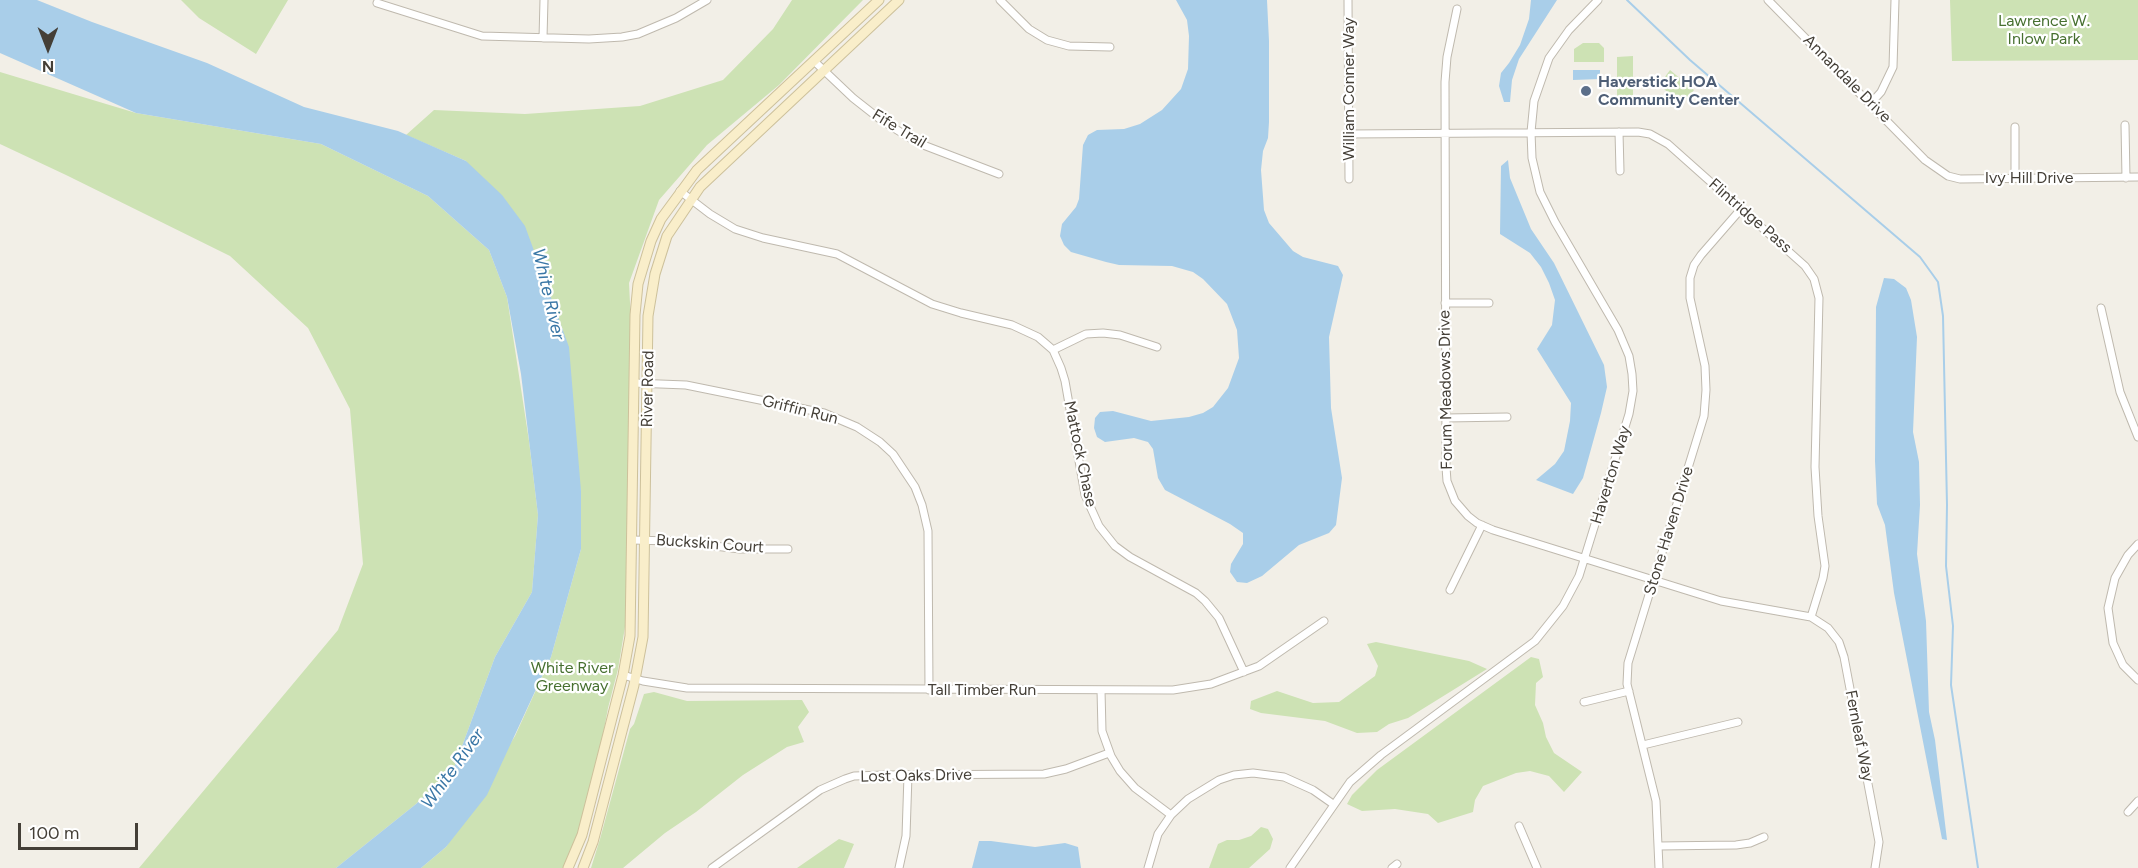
<!DOCTYPE html>
<html>
<head>
<meta charset="utf-8">
<style>
	body { margin:0 }
	#map { position:relative; width:2138px; height:868px; overflow:hidden; background:#f2efe7; font-family:Figtree,sans-serif }
	canvas { display:block }
	.north { position:absolute; left:18px; top:18px; width:60px; height:60px; -webkit-text-stroke:4px #fff; paint-order:stroke; rotate:180deg; font-size:16px; font-weight:700; line-height:24px; text-align:center; color:#443f37 }
	.north::after { content:''; display:block; margin:auto; width:21px; height:27px; background:#443f37; clip-path:polygon(50% 0,100% 100%,50% 72%,0 100%) }
	.scale { position:absolute; left:18px; top:823px; width:120px; height:27px; box-sizing:border-box; border:3px solid #443f37; border-top:0; padding-left:8px; font-size:18px; line-height:21px; white-space:nowrap; color:#443f37; -webkit-text-stroke:4px #fff; paint-order:stroke }
</style>
</head>
<body>
<div id="map">
<canvas width="2138" height="868"></canvas>
<div class="north">N</div>
<div class="scale">100 m</div>
</div>
<script>
const ctx = document.querySelector('canvas').getContext('2d');
ctx.lineJoin = 'round';
function fill(path, color) { ctx.fillStyle = color; ctx.fill(path, 'evenodd'); }
const shape = rows => new Path2D(rows.map(r => 'M' + r).join(''));
function stroke(path, color, width, dash) { ctx.strokeStyle = color; ctx.lineWidth = width; ctx.lineCap = dash ? 'butt' : 'round'; ctx.setLineDash(dash || []); ctx.stroke(path); }
function drawText(font, color, halo, rows, align = 'center') {
  ctx.font = font + ' Figtree,sans-serif'; ctx.lineWidth = 4.5; ctx.setLineDash([]); ctx.textBaseline = 'middle'; ctx.strokeStyle = halo; ctx.fillStyle = color; for (const [text, x, y, turn = 0] of rows) {
    ctx.save(); ctx.translate(x, y); ctx.rotate((+turn || 0) * Math.PI / 180); ctx.textAlign = isNaN(turn) ? turn : align; if (halo) ctx.strokeText(text, 0, 0); ctx.fillText(text, 0, 0); ctx.restore();
  }
}
fill(shape([
	[181,0,288,0,256,54,199,18],
	[792,0,863,0,779,85,707,145,659,200,629,283,634,383,631,591,618,669,608,708,590,804,568,868,421,868,446,847,515,736,551,657,581,549,581,491,466,161,406,135,434,110,525,114,640,106,723,80,773,29],
	[1950,0,2138,0,2138,60,1952,61],
	[1583,43,1599,43,1604,48,1604,62,1574,62,1574,49],
	[1633,56,1633,98,1617,98,1617,57],
	[1670,70,1694,90,1682,104,1659,85],
	[0,72,136,113,321,144,428,196,489,250,507,297,529,441,538,515,532,592,495,657,454,768,416,804,336,868,139,868,338,630,363,564,350,409,308,328,230,256,66,175,0,144],
	[1376,642,1469,661,1487,669,1408,718,1389,724,1377,732,1357,733,1325,721,1261,713,1250,709,1251,701,1277,691,1313,703,1339,702,1375,676,1378,666,1367,644],
	[1531,657,1539,659,1543,677,1536,683,1535,705,1543,723,1546,737,1554,753,1582,772,1564,792,1549,776,1530,771,1516,773,1483,786,1475,800,1473,812,1438,823,1428,814,1395,809,1362,811,1347,804,1352,795,1377,770],
	[654,692,687,701,802,700,809,712,798,727,804,742,787,747,743,775,696,812,665,833,623,868,591,868,600,839,630,729,634,724,644,694],
	[1261,827,1268,829,1273,839,1270,849,1249,868,1209,868,1218,844,1227,840,1239,840,1251,836],
	[839,839,854,844,844,868,797,868]
]), '#cde2b4');
fill(shape([
	[0,0,37,0,92,22,207,63,304,107,398,131,466,161,502,195,525,226,569,347,581,491,581,549,551,657,487,795,446,847,421,868,336,868,416,804,454,768,495,657,532,592,538,515,521,374,507,297,489,250,428,196,321,144,136,113,0,53],
	[1176,0,1267,0,1269,41,1269,122,1268,138,1263,151,1261,170,1264,210,1269,223,1293,251,1303,257,1338,266,1343,275,1329,337,1331,408,1342,478,1336,525,1329,533,1299,545,1262,576,1247,583,1237,582,1230,572,1231,564,1243,544,1243,533,1230,524,1165,490,1158,478,1153,449,1148,442,1134,438,1105,442,1097,437,1094,428,1095,418,1100,412,1113,411,1151,421,1189,417,1203,413,1213,407,1228,388,1239,358,1237,330,1227,304,1203,279,1193,272,1172,266,1119,265,1106,262,1071,252,1064,245,1060,236,1062,224,1076,207,1079,199,1083,145,1088,135,1097,130,1124,129,1140,124,1162,110,1181,89,1188,69,1189,36,1187,20],
	[1531,0,1557,0,1519,59,1512,80,1510,102,1504,102,1499,86,1501,73,1509,63,1520,45,1529,19],
	[1573,70,1600,70,1600,79,1573,80],
	[1508,160,1510,178,1531,229,1554,263,1604,365,1607,387,1601,413,1583,478,1573,494,1536,480,1555,464,1564,451,1570,421,1571,403,1537,349,1552,325,1555,300,1549,283,1541,267,1530,253,1500,234,1501,166],
	[1884,278,1894,279,1906,288,1911,300,1917,337,1913,432,1919,462,1920,505,1917,554,1926,621,1929,712,1935,740,1947,840,1942,839,1894,593,1885,525,1877,504,1875,461,1876,307],
	[979,841,991,841,1035,847,1065,843,1078,847,1081,868,972,868]
]), '#a9cee9');
stroke(shape([
	[1627,0,1690,60,1920,257,1938,282,1943,316,1947,505,1946,566,1953,626,1951,685,1978,868]
]), '#a9cee9', 2);
const minor = shape([
	[1000,0,1029,29,1047,40,1069,46,1110,47],
	[1348,0,1349,179],
	[1768,0,1925,160,1948,176,1960,179,2138,177],
	[377,3,482,36,589,39,622,37,638,34,676,18,707,0],
	[1457,9,1447,57,1445,82,1446,467,1447,481,1455,501,1468,516,1477,523,1493,530,1721,601,1811,617,1828,628,1839,642,1844,657,1879,842,1875,868],
	[543,38,544,0],
	[814,61,853,98,881,120,918,143,999,174],
	[1871,103,1881,92,1893,67,1895,0],
	[2125,125,2126,178],
	[2015,127,2015,178],
	[1619,132,1620,171],
	[1349,134,1638,132,1650,134,1668,144,1805,266,1814,279,1819,298,1815,467,1818,516,1825,566,1823,578,1811,617],
	[680,191,710,214,735,229,763,238,837,254,932,304,961,313,1012,325,1038,337,1053,350,1061,368,1065,381,1085,495,1099,526,1115,546,1130,557,1196,593,1205,601,1219,618,1244,672],
	[1445,303,1489,303],
	[2101,308,2120,392,2138,437],
	[1053,350,1086,334,1103,333,1120,335,1157,347],
	[634,383,686,385,824,413,857,427,880,442,893,454,915,487,922,505,928,531,929,690],
	[1446,418,1507,417],
	[632,540,671,541,740,549,788,549],
	[2138,544,2128,555,2115,578,2108,608,2113,643,2123,665,2138,680],
	[1450,590,1482,525],
	[623,675,643,681,687,688,1173,690,1211,684,1259,666,1324,621],
	[1101,690,1102,731,1111,756,1120,771,1135,788,1171,815],
	[1584,702,1629,691],
	[1643,745,1738,722],
	[2128,812,2138,801],
	[1519,826,1537,868],
	[1659,846,1736,845,1750,843,1764,837],
	[712,868,820,790,845,779,854,776,885,775,1044,774,1066,769,1109,753],
	[899,868,906,836,908,775],
	[1148,868,1158,834,1171,815,1188,799,1219,780,1234,775,1253,773,1284,777,1313,790,1333,804],
	[1290,868,1350,782,1381,755,1535,641,1563,606,1579,576,1629,414,1633,391,1632,374,1629,356,1618,330,1555,222,1540,192,1532,158,1531,132,1534,101,1549,58,1569,30,1598,0],
	[1392,868,1397,864],
	[1659,868,1656,801,1627,684,1628,663,1704,416,1706,390,1705,366,1690,298,1690,278,1694,265,1701,255,1741,209]
]);
const secondary = shape([
	[568,868,582,835,590,804,623,675,630,636,635,315,638,284,651,241,661,219,697,170,879,0],
	[583,868,593,842,634,685,643,637,648,316,655,274,667,236,700,187,899,0]
]);
stroke(minor, '#bfb9ae', 9);
stroke(secondary, '#cdc19b', 11);
stroke(minor, '#fff', 7);
stroke(secondary, '#f9eeca', 9);
for (const [x, y, r, color] of [
	[1586,91,6,"#5c6f8a"]
]) { const dot = new Path2D(); dot.arc(x, y, r, 0, 2 * Math.PI); ctx.fillStyle = color; ctx.fill(dot); stroke(dot, '#fff', 2); }
drawText('16px', '#477030', '#fff', [
	["Lawrence W.",2044,21],
	["Inlow Park",2044,39],
	["White River",572,668],
	["Greenway",572,686]
]);
drawText('16px', '#443f37', '#fff', [
	["Annandale Drive",1847,79,45],
	["William Conner Way",1349,89,-90],
	["Fife Trail",899,129,31],
	["Ivy Hill Drive",2029,178],
	["Flintridge Pass",1750,216,41],
	["River Road",648,389,-89],
	["Forum Meadows Drive",1446,390,-91],
	["Griffin Run",800,410,14],
	["Mattock Chase",1080,454,78],
	["Haverton Way",1611,475,-73],
	["Stone Haven Drive",1669,531,-73],
	["Buckskin Court",710,544,4],
	["Tall Timber Run",982,690],
	["Fernleaf Way",1859,736,79],
	["Lost Oaks Drive",916,776,-1]
]);
drawText('bold 16px', '#4e5e75', '#fff', [
	["Haverstick HOA",1598,82],
	["Community Center",1598,100]
], 'left');
drawText('italic 18px', '#3a77a6', '#fff', [
	["White River",548,294,77],
	["White River",453,769,-54]
]);
</script>
</body>
</html>
